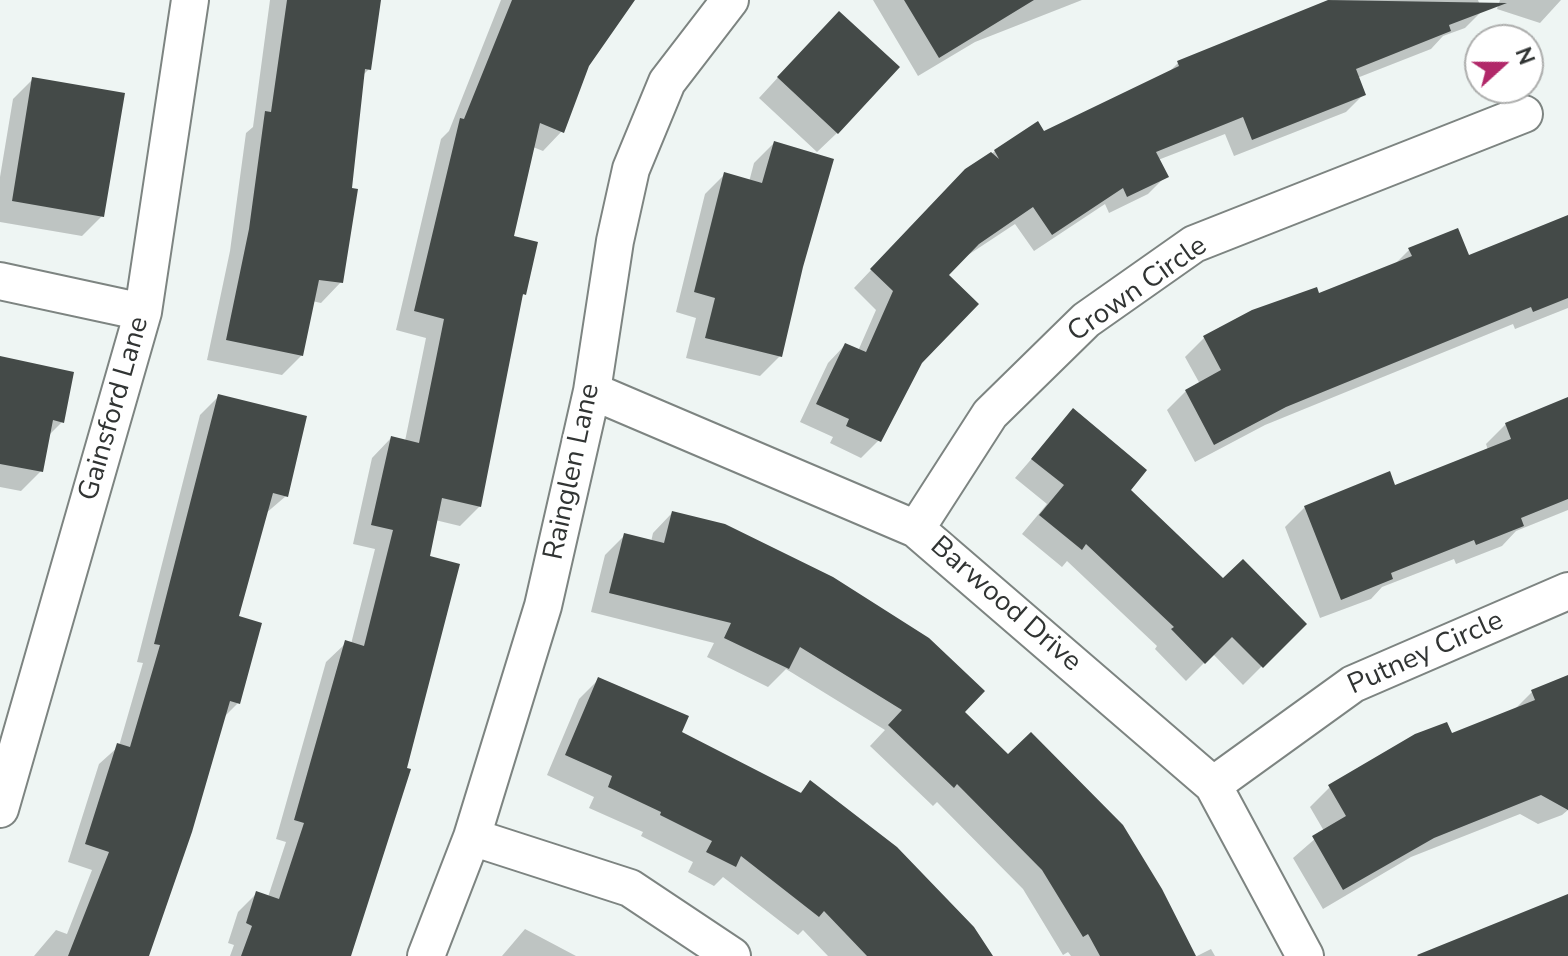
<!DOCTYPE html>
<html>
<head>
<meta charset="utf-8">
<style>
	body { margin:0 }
	#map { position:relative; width:1568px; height:956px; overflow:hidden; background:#eef5f3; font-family:"Nunito Sans",sans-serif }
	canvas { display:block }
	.north { position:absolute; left:1464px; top:24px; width:80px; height:80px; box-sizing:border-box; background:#fff; border:2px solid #adaead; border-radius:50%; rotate:69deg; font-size:22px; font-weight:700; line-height:32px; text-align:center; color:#313433 }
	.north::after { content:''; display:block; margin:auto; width:28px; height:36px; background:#b12869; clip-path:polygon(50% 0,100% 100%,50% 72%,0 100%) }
</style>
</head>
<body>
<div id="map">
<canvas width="1568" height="956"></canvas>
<div class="north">N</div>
</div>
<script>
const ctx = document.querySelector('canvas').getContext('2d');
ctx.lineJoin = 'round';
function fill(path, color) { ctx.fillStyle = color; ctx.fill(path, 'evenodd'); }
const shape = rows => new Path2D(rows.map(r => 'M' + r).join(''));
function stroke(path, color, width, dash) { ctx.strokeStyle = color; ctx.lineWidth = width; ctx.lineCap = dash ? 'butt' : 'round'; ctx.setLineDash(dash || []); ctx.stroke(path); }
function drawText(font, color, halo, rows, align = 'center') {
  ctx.font = font + ' "Nunito Sans",sans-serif'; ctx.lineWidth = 8; ctx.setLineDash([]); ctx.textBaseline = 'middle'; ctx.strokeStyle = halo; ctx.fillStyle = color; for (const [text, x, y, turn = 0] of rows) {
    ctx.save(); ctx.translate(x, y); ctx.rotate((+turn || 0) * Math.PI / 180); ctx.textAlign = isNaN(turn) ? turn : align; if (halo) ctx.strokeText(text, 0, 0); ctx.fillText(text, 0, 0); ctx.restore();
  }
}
fill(shape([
	[270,0,378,0,369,69,362,76,341,282,321,303,312,301,302,355,282,375,207,360,230,251,246,133,253,127],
	[501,0,633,0,588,65,562,131,543,151,533,147,511,238,524,294,520,298,480,506,460,526,435,520,349,956,230,956,234,945,228,943,238,912,257,893,268,897,286,842,276,839,326,662,346,643,351,644,375,549,353,544,372,458,391,438,405,441,426,338,396,330,441,139,449,131],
	[873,0,1082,0,975,42,918,76],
	[1335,0,1478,0,1482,11,1465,28,1443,36,1431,49,1357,78,1364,94,1346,112,1234,156,1225,134,1158,160,1166,176,1148,194,1109,213,1105,204,1034,251,1015,224,962,259,946,275,879,440,861,458,830,443,833,437,800,422,828,363,845,345,858,351,876,310,854,288,948,189,995,151,1044,134,1167,74,1178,63],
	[1500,0,1561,0,1540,23,1497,9],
	[819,33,837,133,817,152,759,98],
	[33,79,102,216,82,236,0,222,0,177,13,99],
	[774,143,801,266,780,356,760,376,686,358,696,318,676,312,705,194,725,174,749,182,754,163],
	[1568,217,1568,308,1515,329,1513,324,1265,425,1195,462,1167,410,1186,391,1200,384,1185,357,1204,338,1393,266,1409,250,1468,258],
	[0,358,62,422,48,436,41,471,21,491,0,487],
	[219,396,286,496,265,514,236,617,238,703,223,718,147,956,34,956,56,930,67,934,92,870,68,862,99,764,119,746,143,663,137,662,200,415],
	[1568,399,1568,510,1516,531,1502,546,1456,564,1454,559,1382,587,1371,599,1320,618,1285,527,1305,507,1394,488,1488,450,1486,444,1506,424],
	[1073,411,1128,490,1223,580,1304,624,1243,685,1213,654,1186,681,1155,649,1157,646,1067,561,1062,567,1022,534,1047,504,1015,478],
	[672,513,962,712,1194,956,1071,956,1068,952,1063,955,1023,889,937,802,933,806,870,746,885,730,786,669,768,687,707,657,714,643,591,612,605,555,624,536,651,542,653,533],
	[1568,677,1568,810,1562,815,1538,824,1520,814,1411,857,1323,909,1293,858,1324,831,1310,807,1330,787,1513,711,1532,692],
	[599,679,679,732,799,794,810,783,991,956,828,956,803,930,798,935,723,877,714,886,688,872,693,862,641,836,643,832,589,808,594,797,547,775,579,699],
	[525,929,576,956,502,956],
	[1211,949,1215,956,1197,956]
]), '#0003');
fill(shape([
	[287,0,381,0,371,70,365,69,352,188,358,189,343,283,319,280,303,356,226,340,249,229,265,111,271,112],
	[512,0,635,0,589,66,564,133,540,123,514,236,538,242,526,295,523,294,481,507,442,498,430,556,460,564,407,768,411,769,351,956,241,956,252,926,246,923,256,891,279,899,304,823,294,820,345,640,364,646,393,530,371,525,391,436,419,443,444,319,414,311,460,118,464,119],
	[904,0,1034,0,939,58],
	[1328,0,1507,3,1449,25,1451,31,1356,69,1366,95,1252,140,1243,117,1156,152,1169,177,1127,197,1123,188,1052,235,1033,207,979,244,949,275,979,304,922,363,881,442,846,426,849,419,816,404,845,343,866,352,893,291,870,269,965,169,991,152,999,159,994,150,1038,121,1044,131,1179,66,1177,61],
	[839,11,900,67,838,134,777,77],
	[32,77,125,93,104,217,12,201],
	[774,141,834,159,803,267,782,357,705,338,715,298,694,292,724,172,762,183],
	[1568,215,1568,298,1533,312,1531,307,1286,407,1214,445,1185,390,1221,370,1203,336,1252,310,1317,287,1319,293,1412,256,1408,248,1458,228,1469,255],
	[0,356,74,372,64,423,53,420,43,472,0,464],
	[218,394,307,416,288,497,273,493,239,616,262,623,240,704,230,701,192,832,149,956,68,956,109,852,85,844,117,743,130,747,160,645,154,644],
	[1568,397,1568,499,1521,518,1524,526,1476,545,1474,540,1391,573,1393,579,1341,600,1304,506,1390,471,1395,485,1511,439,1505,423],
	[1073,408,1147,470,1131,490,1223,578,1243,559,1307,624,1263,668,1232,637,1205,664,1171,629,1174,627,1086,544,1082,550,1039,515,1064,485,1031,459],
	[672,511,725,524,833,577,929,638,985,691,965,712,1008,754,1031,732,1123,825,1162,889,1196,956,1100,956,1088,934,1083,937,1042,870,957,784,954,788,888,725,902,710,800,647,789,669,724,638,731,623,609,593,624,533,664,543],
	[1568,675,1568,810,1541,795,1434,838,1343,890,1312,836,1346,816,1328,785,1415,734,1447,722,1452,733,1535,700,1531,690],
	[598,677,689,716,682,732,801,793,810,780,897,847,974,927,993,956,867,956,824,911,819,917,741,856,736,867,706,852,712,841,660,815,661,812,608,787,612,776,565,755],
	[1568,894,1568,956,1418,956,1417,955]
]), '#444a48');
const minor = shape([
	[0,281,143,312],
	[592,391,916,529,1213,785,1305,956],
	[916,529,990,414,1086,320,1194,244,1524,114],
	[1213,785,1353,684,1568,591],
	[0,809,143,312,190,0],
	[472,837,630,888,732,956],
	[426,956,472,837,543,606,592,391,615,241,631,169,667,82,730,0]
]);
stroke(minor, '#7d8481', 40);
stroke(minor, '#fff', 36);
drawText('28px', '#313433', '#fff', [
	["Crown Circle",1138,290,-35],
	["Gainsford Lane",115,409,-74],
	["Rainglen Lane",573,472,-78],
	["Barwood Drive",1005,605,41],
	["Putney Circle",1426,654,-24]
]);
</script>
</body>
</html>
